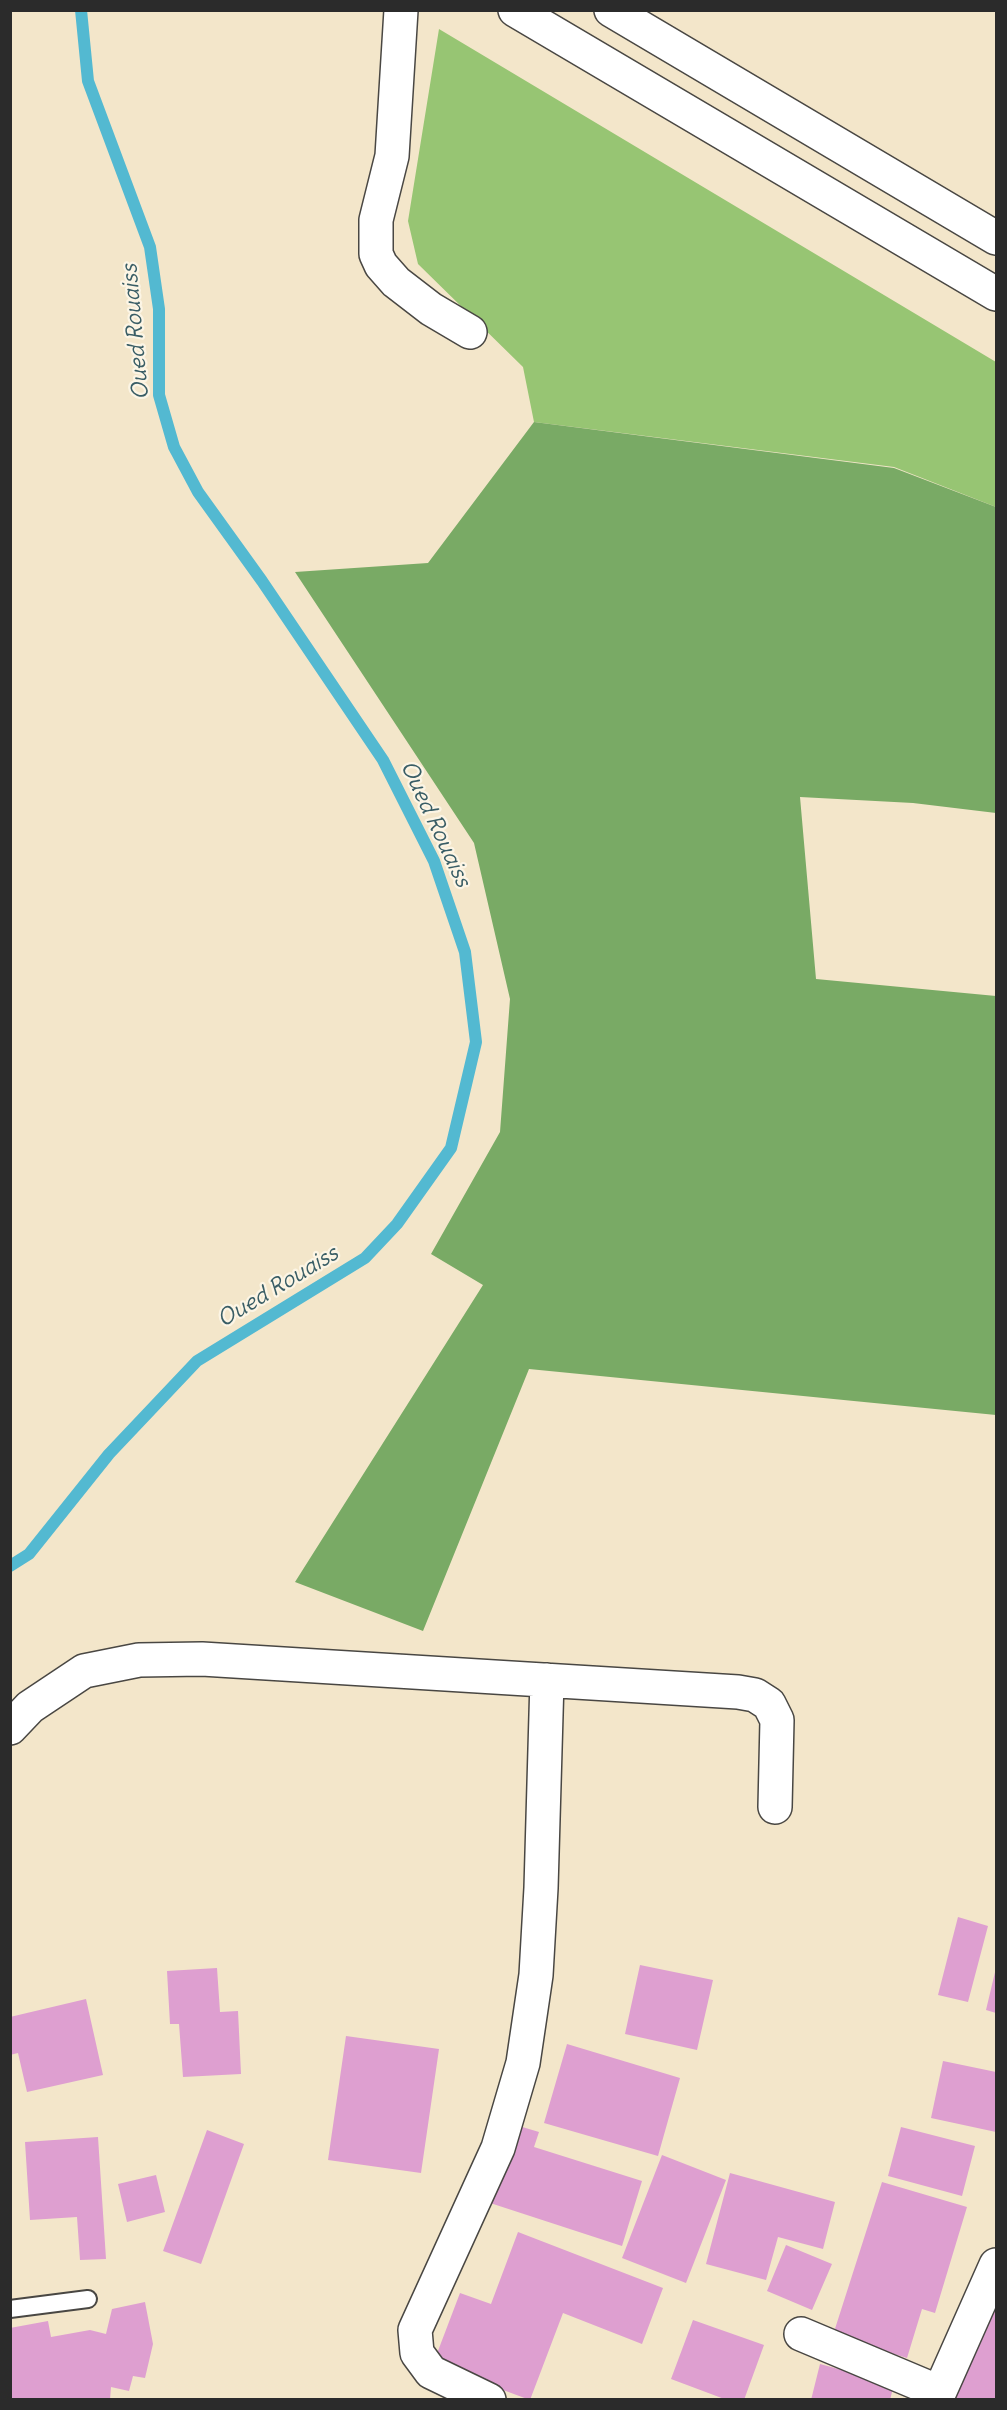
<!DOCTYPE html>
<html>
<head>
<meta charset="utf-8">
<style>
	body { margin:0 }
	#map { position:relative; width:1007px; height:2410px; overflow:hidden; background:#f3e6ca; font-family:Delius,sans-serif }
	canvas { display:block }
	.frame { position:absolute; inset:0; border:12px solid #2b2b2b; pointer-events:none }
</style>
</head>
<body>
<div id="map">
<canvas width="1007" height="2410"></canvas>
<div class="frame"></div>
</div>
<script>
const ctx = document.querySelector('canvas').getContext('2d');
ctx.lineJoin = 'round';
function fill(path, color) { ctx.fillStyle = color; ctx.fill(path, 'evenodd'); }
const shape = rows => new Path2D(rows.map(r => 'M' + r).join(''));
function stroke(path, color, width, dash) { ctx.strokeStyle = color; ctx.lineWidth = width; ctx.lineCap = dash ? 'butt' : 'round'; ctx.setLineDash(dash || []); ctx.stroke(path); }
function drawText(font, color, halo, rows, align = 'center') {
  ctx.font = font + ' Delius,sans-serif'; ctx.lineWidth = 4.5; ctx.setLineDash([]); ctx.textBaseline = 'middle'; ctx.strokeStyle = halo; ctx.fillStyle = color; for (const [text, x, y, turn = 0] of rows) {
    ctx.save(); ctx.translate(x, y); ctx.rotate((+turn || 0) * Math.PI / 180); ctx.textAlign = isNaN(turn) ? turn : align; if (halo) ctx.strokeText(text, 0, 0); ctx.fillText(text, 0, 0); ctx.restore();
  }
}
fill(shape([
	[439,29,996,362,996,507,894,467,534,422,523,367,418,264,408,221]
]), '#97c573');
fill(shape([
	[534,422,894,468,996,507,996,813,913,803,800,797,816,979,996,996,996,1415,529,1369,423,1631,295,1582,483,1285,431,1254,500,1132,510,999,474,843,295,572,428,563]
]), '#79aa65');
stroke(shape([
	[10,1566,29,1554,109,1454,197,1361,365,1258,397,1224,451,1148,476,1042,465,952,434,861,383,760,262,581,198,492,174,447,159,395,159,309,150,247,88,81,81,10]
]), '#53b9d1', 12);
fill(shape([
	[958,1917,988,1926,968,2002,938,1995],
	[640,1965,713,1980,697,2050,625,2034],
	[217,1968,220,2012,238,2011,241,2074,183,2077,179,2024,170,2024,167,1971],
	[996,1968,996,2013,986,2010],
	[86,1999,103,2075,27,2092,18,2053,10,2055,10,2017],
	[346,2036,439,2049,421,2173,328,2160],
	[567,2044,680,2078,658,2156,544,2123],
	[943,2061,996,2072,996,2132,931,2118],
	[509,2123,539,2132,534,2147,642,2181,622,2246,484,2201],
	[901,2127,975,2146,962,2196,888,2176],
	[207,2130,244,2144,201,2264,163,2251],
	[98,2137,106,2259,80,2260,77,2217,30,2220,25,2142],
	[662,2155,726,2180,686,2283,622,2258],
	[730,2173,835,2202,823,2249,778,2237,766,2280,706,2264],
	[156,2175,165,2212,127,2222,118,2184],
	[882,2182,967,2207,935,2313,922,2309,907,2358,833,2335],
	[518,2232,663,2288,642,2344,563,2313,530,2400,433,2364,460,2293,491,2304],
	[786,2245,832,2264,812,2310,767,2291],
	[996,2277,996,2400,947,2400],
	[145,2302,153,2344,145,2378,133,2376,129,2391,111,2387,110,2400,10,2400,10,2328,48,2321,51,2337,90,2330,106,2334,112,2309],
	[693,2320,764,2345,744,2400,727,2400,671,2379],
	[820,2364,894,2384,890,2400,811,2400]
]), '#de9fd0');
const lane = shape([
	[10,2309,88,2299]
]);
const street = shape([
	[401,10,392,156,376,220,376,254,381,265,396,282,431,309,470,332],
	[10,1728,30,1707,84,1671,139,1660,202,1659,738,1692,755,1695,769,1704,777,1720,775,1807],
	[801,2334,939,2392],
	[489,2400,431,2372,417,2353,415,2330,498,2148,523,2063,536,1975,541,1888,547,1680],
	[936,2400,996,2265]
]);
const highway = shape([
	[515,10,996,294],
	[611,10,996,238]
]);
stroke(lane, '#494743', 20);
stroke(street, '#494743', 36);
stroke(highway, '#494743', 36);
stroke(lane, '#fff', 16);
stroke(street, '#fff', 33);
stroke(highway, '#fff', 33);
drawText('italic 22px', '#395d65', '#fcf5e5', [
	["Oued Rouaiss",136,332,-95],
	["Oued Rouaiss",435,824,65],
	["Oued Rouaiss",278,1287,-31]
]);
</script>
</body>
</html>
